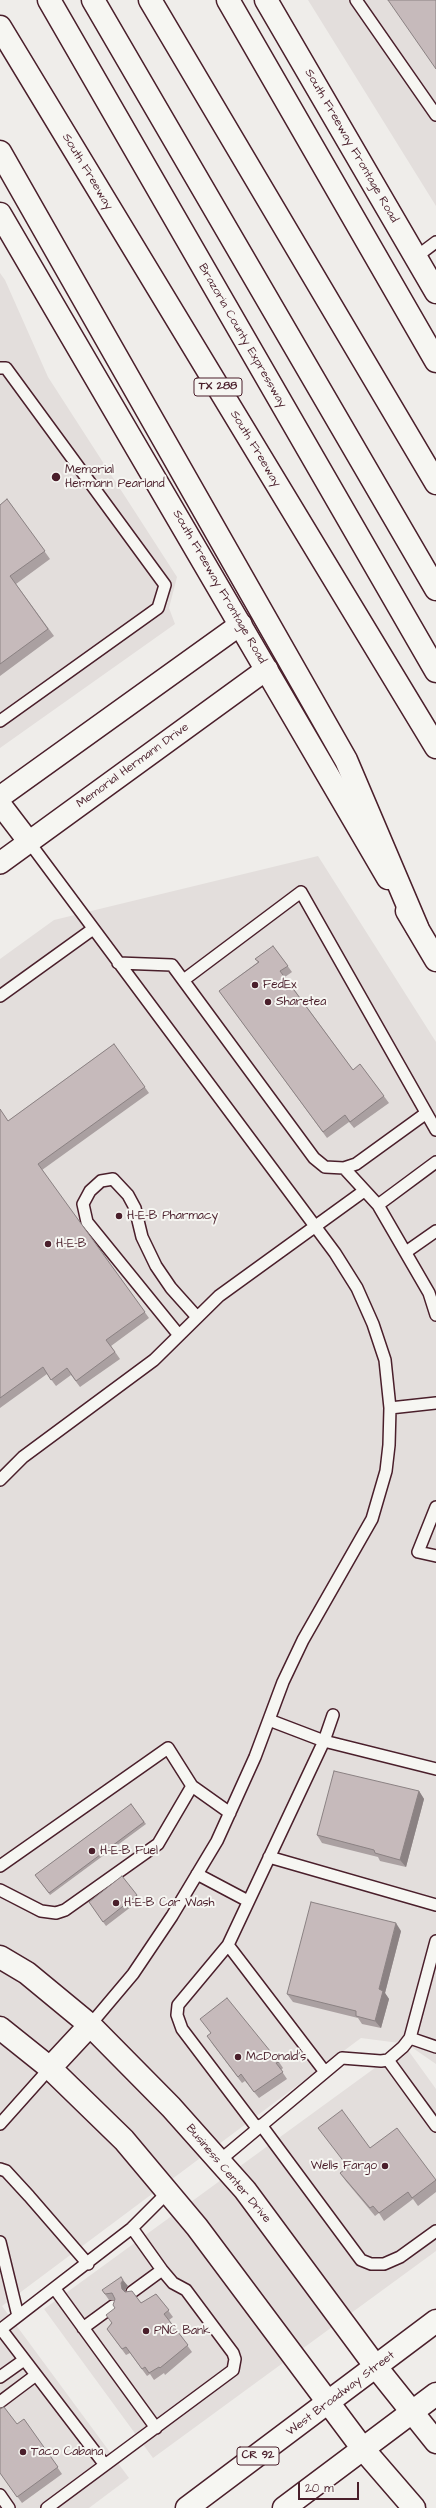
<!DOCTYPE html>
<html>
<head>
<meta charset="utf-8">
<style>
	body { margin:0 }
	#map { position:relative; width:436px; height:2508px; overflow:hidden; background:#efedea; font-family:"Architects Daughter",sans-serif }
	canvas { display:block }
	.scale { position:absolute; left:298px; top:2482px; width:61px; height:18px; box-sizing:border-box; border:2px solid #4a1f2b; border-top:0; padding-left:5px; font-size:12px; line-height:14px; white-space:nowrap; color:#4a1f2b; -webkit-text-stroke:3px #f6f6f2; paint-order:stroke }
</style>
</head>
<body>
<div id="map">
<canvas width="436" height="2508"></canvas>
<div class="scale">20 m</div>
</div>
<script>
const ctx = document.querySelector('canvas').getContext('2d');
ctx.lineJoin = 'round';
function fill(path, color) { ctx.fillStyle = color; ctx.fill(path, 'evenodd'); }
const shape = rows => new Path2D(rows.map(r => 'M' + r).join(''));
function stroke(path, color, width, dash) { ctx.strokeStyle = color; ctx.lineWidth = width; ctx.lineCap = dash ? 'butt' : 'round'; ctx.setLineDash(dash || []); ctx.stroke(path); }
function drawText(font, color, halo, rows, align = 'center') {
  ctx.font = font + ' "Architects Daughter",sans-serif'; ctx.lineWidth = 4; ctx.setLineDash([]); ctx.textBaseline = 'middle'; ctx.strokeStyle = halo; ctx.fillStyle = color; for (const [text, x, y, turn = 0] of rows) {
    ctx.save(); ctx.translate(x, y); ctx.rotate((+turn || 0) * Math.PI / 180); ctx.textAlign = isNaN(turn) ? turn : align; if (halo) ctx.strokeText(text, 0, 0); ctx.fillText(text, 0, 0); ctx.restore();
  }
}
fill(shape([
	[308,0,436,0,436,206],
	[0,273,5,280,48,377,177,577,169,608,175,624,0,748],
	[318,856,436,1042,436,2064,407,2044,361,2038,2,2306,129,2478,89,2508,0,2508,0,959,54,920],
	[405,2046,436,2089,436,2251,153,2458,44,2309]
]), '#e3dedc');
const lane = shape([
	[356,0,436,115],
	[416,257,436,242],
	[0,368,6,368,165,585,158,608,0,721],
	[29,842,335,1253,357,1288,373,1324,385,1360,390,1408,389,1445,386,1471,372,1519,303,1640,283,1682,255,1757,217,1841,172,1916,133,1974,90,2025],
	[118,963,172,965,314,1158,325,1167,344,1168,356,1164,425,1114],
	[185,979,301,892,436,1130],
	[0,996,93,929],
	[344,1168,378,1205,429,1293,436,1315],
	[378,1205,436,1162],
	[406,1252,436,1231],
	[178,1334,87,1222,83,1204,90,1191,101,1181,113,1179,128,1195,135,1208,142,1237,156,1266,171,1288,197,1317],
	[390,1408,436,1403],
	[0,1480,23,1457,154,1360,219,1296,364,1191],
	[436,1507,418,1552,436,1556],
	[269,1720,324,1741,436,1769],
	[269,1857,436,1905],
	[0,1866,168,1748,192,1786,230,1813],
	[197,1874,248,1901],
	[0,1890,41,1911,56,1913,65,1910,158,1844,192,1786],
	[228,1945,325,2072],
	[410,2038,436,2047],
	[388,2060,436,2126],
	[0,2124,50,2068],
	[261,2125,361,2260,371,2264,384,2264,400,2257,436,2231],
	[257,2128,182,2029,177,2015,178,2005,228,1945,324,1741,333,1715],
	[219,2161,342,2058,381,2061,388,2060,403,2047,410,2038,436,1941],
	[0,2169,6,2171,29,2196,88,2264],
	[0,2242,18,2316],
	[55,2289,156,2428],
	[132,2292,162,2270],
	[83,2328,113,2306],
	[1,2329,105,2465],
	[0,2330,132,2228,168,2192],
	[0,2377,24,2360],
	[0,2402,36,2375],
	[0,2495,9,2508],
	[47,2508,233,2370,235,2359,233,2353,186,2290,173,2283,162,2270,132,2228]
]);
const street = shape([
	[0,797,241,624],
	[0,804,29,842],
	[0,863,267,669]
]);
const secondary = shape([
	[266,0,436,292],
	[0,214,388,878],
	[407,911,436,960],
	[0,1957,27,1973,90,2025,171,2107,245,2190,376,2367,436,2442],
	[0,2028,50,2068,124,2140,197,2227,363,2449,414,2508],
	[50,2068,90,2025]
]);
const primary = shape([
	[187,2508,436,2321],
	[284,2508,436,2394]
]);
const highway = shape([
	[49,0,436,671],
	[93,0,436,589],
	[150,0,436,483],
	[228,0,436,361],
	[0,27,436,747],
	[0,152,346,760,417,927]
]);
stroke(lane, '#4a1f2b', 14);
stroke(street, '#4a1f2b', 24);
stroke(secondary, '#4a1f2b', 25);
stroke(primary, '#4a1f2b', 25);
stroke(highway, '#4a1f2b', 25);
stroke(lane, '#f6f6f2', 11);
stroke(street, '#f6f6f2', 21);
stroke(secondary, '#f6f6f2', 22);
stroke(primary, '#f6f6f2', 22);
stroke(highway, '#f6f6f2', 22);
fill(shape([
	[7,499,50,559,16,584,54,636,0,676,0,505],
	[273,946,292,972,285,977,353,1070,360,1064,389,1103,354,1128,349,1122,327,1138,219,991,258,962,255,959],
	[114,1044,149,1093,42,1170,149,1318,111,1346,120,1359,80,1387,71,1375,56,1386,47,1374,0,1408,0,1109,8,1121],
	[419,1791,424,1799,406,1867,380,1861,378,1857,322,1843,317,1835],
	[131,1804,146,1824,50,1895,35,1875],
	[137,1895,140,1900,106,1926,89,1902],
	[401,1931,385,1993,389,1999,381,2028,362,2024,358,2018,293,2002,287,1994],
	[211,2042,279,2062,283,2068,281,2070,287,2079,259,2098,245,2081,242,2083],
	[370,2148,436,2180,436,2192,418,2206,413,2199,384,2221,379,2213,375,2216,345,2180,340,2173,347,2167],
	[128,2286,125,2290,126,2292,141,2303,156,2294,173,2317,169,2320,192,2352,165,2375,164,2373,154,2380,150,2374,147,2376,130,2353,126,2355,107,2329,111,2323,115,2308,115,2300,109,2300,102,2290],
	[24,2419,62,2474,22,2503,0,2473,17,2424]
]), '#aaa0a1');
fill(shape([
	[419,1791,424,1799,406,1867,400,1860],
	[396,1923,401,1931,385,1993,389,1999,381,2028,375,2021,379,1989],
	[123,2280,128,2286,125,2290,126,2296,122,2289,121,2283]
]), '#8b8283');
const building = shape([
	[388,0,436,0,436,69,388,0],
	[7,499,45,551,10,576,48,629,0,664,0,505,7,499],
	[273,946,288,966,280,971,353,1070,360,1064,384,1096,350,1122,345,1115,323,1132,219,991,259,962,255,959,273,946],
	[114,1044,145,1087,38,1164,145,1312,106,1340,115,1352,76,1381,67,1368,51,1380,43,1367,0,1398,0,1109,8,1121,114,1044],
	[334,1771,419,1791,400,1860,375,1853,374,1850,317,1835,334,1771],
	[131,1804,144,1822,49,1893,35,1875,131,1804],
	[122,1876,137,1895,103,1922,89,1902,122,1876],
	[311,1902,396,1923,379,1989,383,1991,375,2021,356,2016,356,2011,287,1994,311,1902],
	[227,1998,279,2062,276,2063,283,2072,254,2092,241,2074,238,2077,207,2036,211,2033,200,2019,227,1998],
	[342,2110,370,2148,397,2128,436,2180,412,2198,408,2192,379,2213,373,2206,370,2208,340,2173,348,2167,318,2128,342,2110],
	[121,2277,123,2280,121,2283,122,2289,125,2292,132,2291,141,2303,156,2294,169,2310,164,2314,188,2345,160,2368,159,2367,149,2373,145,2367,142,2369,126,2347,122,2349,107,2329,112,2323,106,2315,115,2308,113,2305,115,2299,112,2293,105,2294,102,2290,121,2277],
	[4,2407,17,2424,24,2419,58,2467,17,2497,0,2473,0,2409,4,2407]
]);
fill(building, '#c6babb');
stroke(building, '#8b8283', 1);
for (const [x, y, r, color] of [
	[56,477,5,"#4a1f2b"],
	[255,985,4,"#4a1f2b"],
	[268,1002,4,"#4a1f2b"],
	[119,1216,4,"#4a1f2b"],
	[48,1244,4,"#4a1f2b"],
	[92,1851,4,"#4a1f2b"],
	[116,1903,4,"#4a1f2b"],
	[238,2057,4,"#4a1f2b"],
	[385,2166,4,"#4a1f2b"],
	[146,2331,4,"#4a1f2b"],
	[23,2452,4,"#4a1f2b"]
]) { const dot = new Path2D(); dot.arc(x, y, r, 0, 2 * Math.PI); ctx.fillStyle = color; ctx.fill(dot); stroke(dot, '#f6f6f2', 1.5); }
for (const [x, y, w] of [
	[218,387,48],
	[258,2456,42]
]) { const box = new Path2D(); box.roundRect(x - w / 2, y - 9, w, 18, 3); ctx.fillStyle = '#f6f6f2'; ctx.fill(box); stroke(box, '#4a1f2b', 1); }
drawText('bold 11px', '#4a1f2b', null, [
	["TX 288",218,387],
	["CR 92",258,2456]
]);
drawText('12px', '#4a1f2b', '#f6f6f2', [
	["South Freeway Frontage Road",351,146,60],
	["South Freeway",87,172,59],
	["Brazoria County Expressway",242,336,60],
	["South Freeway",255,449,59],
	["South Freeway Frontage Road",219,587,60],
	["Memorial Hermann Drive",133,766,-36],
	["Business Center Drive",228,2174,50],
	["West Broadway Street",341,2394,-37]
]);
drawText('12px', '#4a1f2b', '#f6f6f2', [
	["Memorial",65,470],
	["Hermann Pearland",65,484],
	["FedEx",263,985],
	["Sharetea",276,1002],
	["H-E-B Pharmacy",127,1216],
	["H-E-B",56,1244],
	["H-E-B Fuel",100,1851],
	["H-E-B Car Wash",124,1903],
	["McDonald's",246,2057],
	["Wells Fargo",377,2166,"right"],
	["PNC Bank",154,2331],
	["Taco Cabana",31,2452]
], 'left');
</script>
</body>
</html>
